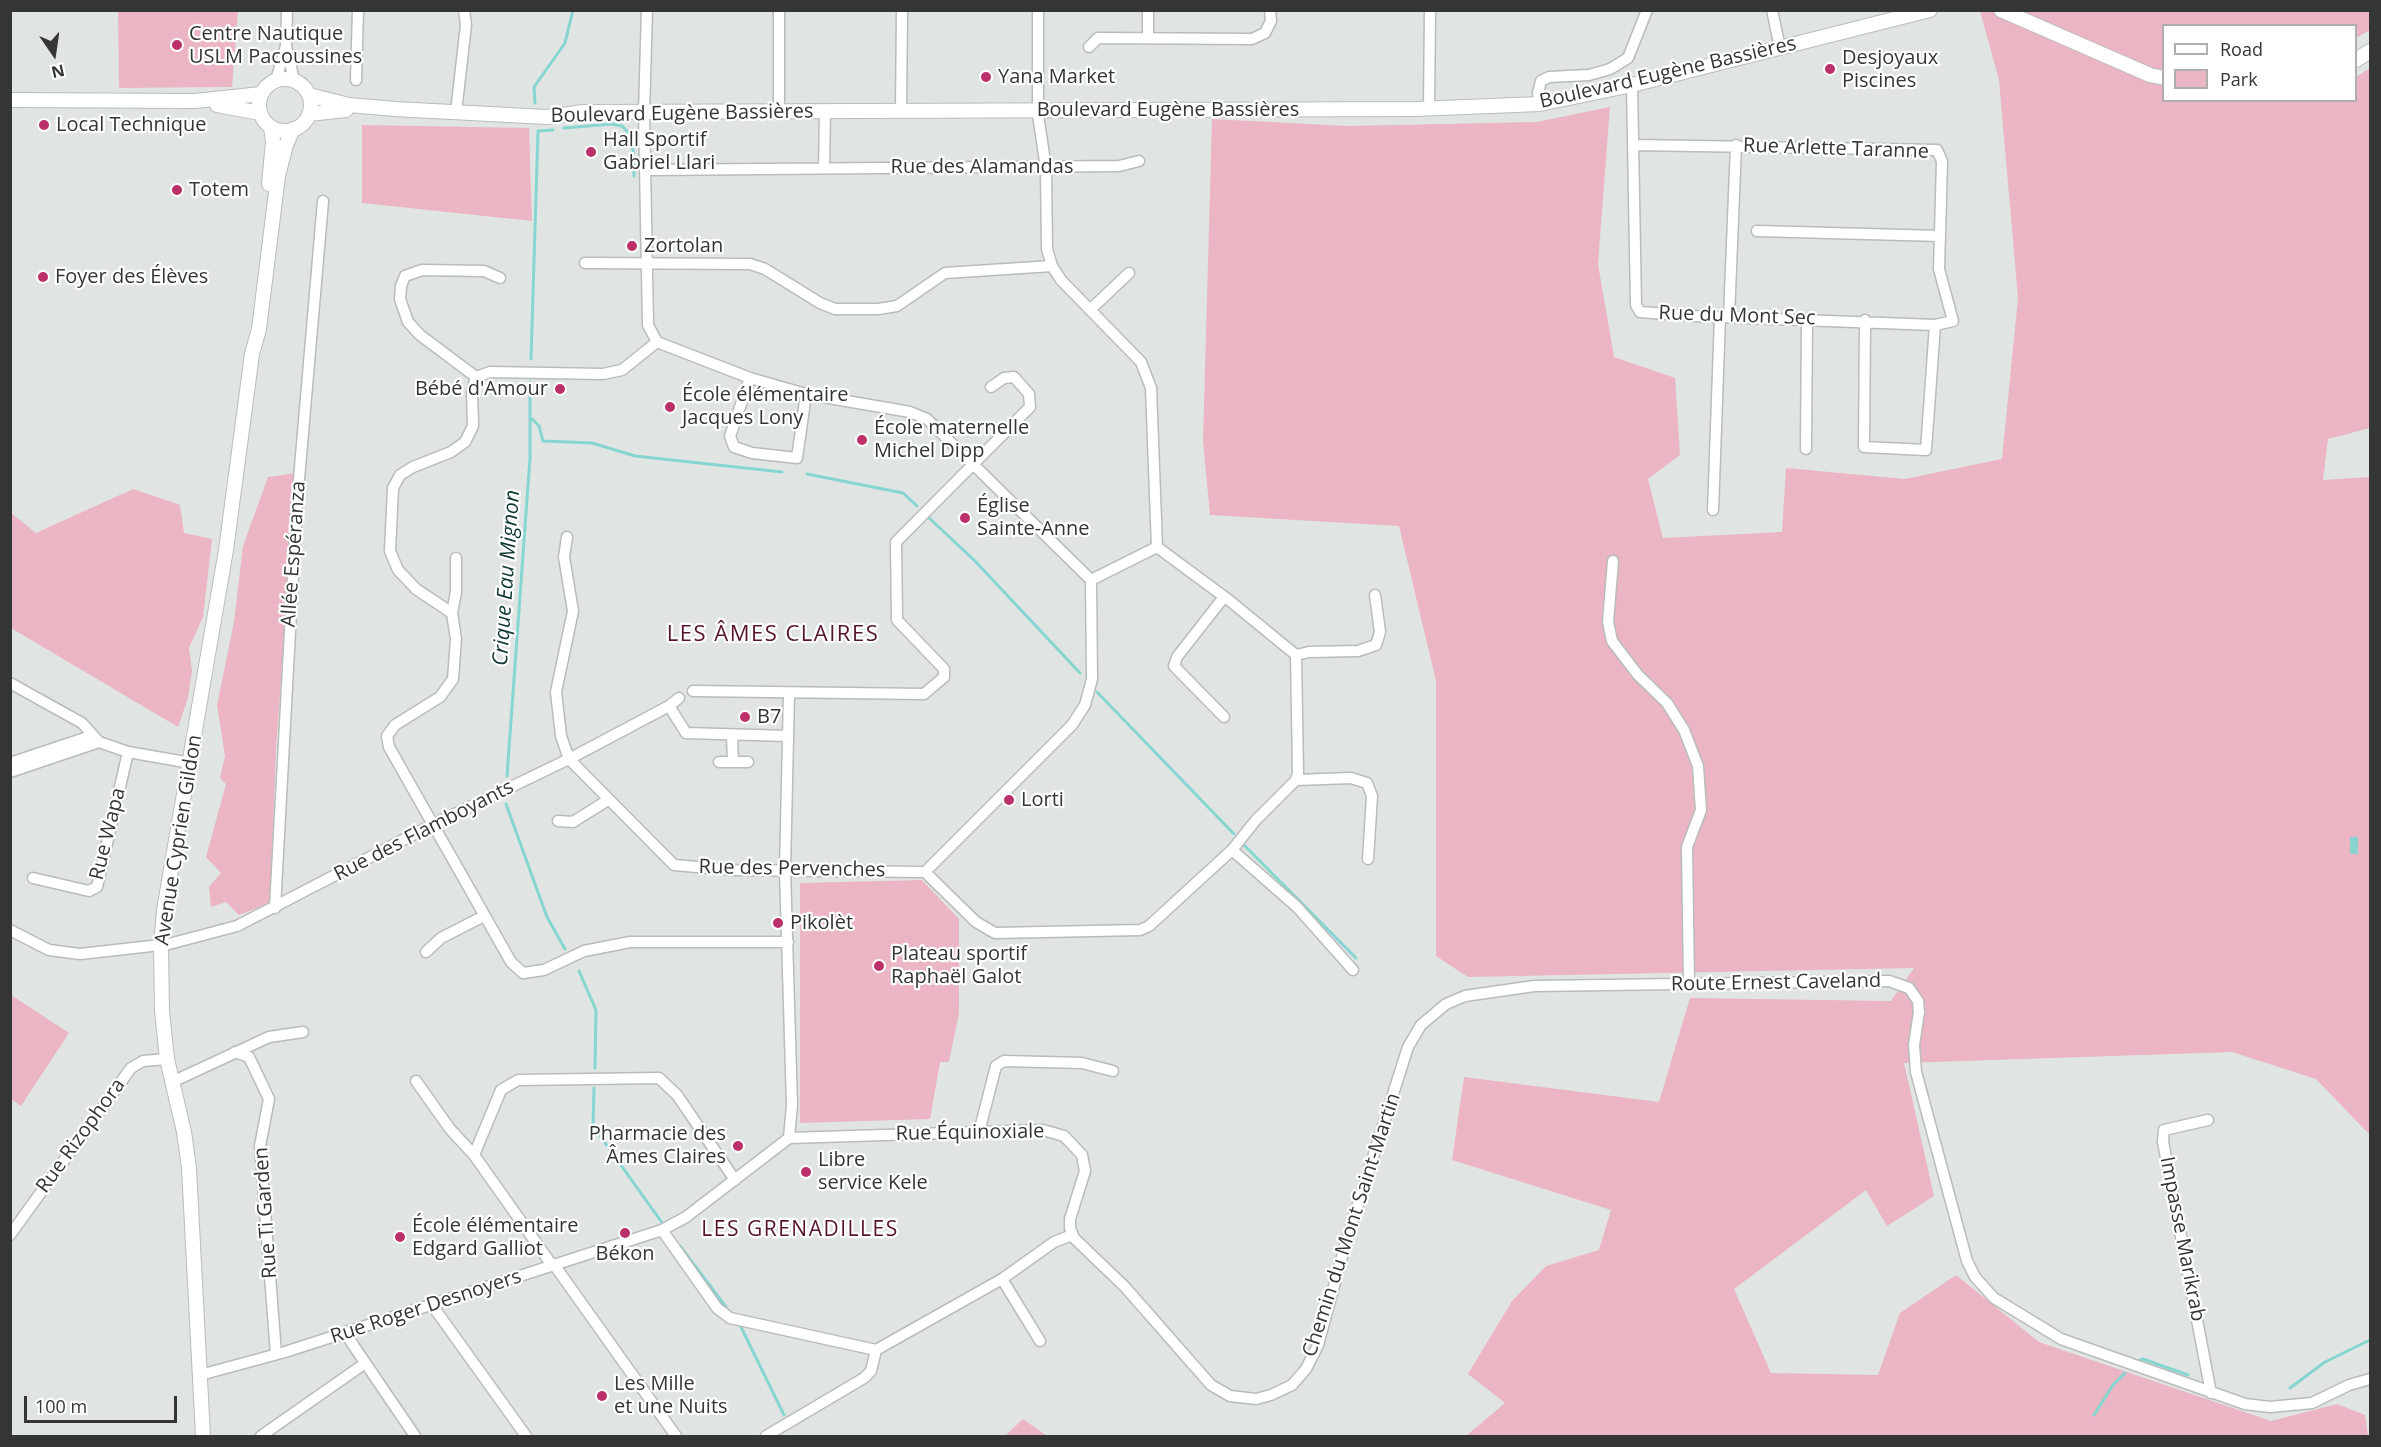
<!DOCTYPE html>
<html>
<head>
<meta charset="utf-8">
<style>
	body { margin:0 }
	#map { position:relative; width:2381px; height:1447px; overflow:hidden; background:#e0e5e4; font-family:"Open Sans",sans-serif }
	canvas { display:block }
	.frame { position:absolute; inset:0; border:12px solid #343535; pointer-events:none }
	.legend { position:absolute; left:2162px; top:24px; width:195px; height:78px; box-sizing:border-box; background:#fff; border:2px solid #aeaeae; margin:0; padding:8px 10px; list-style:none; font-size:18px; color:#343535 }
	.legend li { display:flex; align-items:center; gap:12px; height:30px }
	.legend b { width:30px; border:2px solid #aeaeae }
	.north { position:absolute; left:24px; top:24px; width:60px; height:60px; -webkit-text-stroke:4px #fff; paint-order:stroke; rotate:167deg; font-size:16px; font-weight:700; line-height:24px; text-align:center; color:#343535 }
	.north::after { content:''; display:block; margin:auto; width:21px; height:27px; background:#343535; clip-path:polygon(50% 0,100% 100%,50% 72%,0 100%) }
	.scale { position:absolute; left:24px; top:1396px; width:153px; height:27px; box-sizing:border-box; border:3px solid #343535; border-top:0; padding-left:8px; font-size:18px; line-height:21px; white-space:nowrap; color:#343535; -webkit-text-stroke:4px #fff; paint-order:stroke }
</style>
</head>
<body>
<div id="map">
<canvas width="2381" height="1447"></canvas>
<div class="frame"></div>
<ul class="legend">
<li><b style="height:8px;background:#fff"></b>Road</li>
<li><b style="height:16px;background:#ebb5c3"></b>Park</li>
</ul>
<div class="north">N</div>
<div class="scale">100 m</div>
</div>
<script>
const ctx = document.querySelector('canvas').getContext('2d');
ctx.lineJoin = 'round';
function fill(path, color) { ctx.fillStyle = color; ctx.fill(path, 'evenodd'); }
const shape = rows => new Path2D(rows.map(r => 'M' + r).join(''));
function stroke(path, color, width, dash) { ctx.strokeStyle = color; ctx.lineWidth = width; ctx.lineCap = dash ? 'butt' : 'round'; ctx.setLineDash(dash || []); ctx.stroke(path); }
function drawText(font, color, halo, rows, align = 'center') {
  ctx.font = font + ' "Open Sans",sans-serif'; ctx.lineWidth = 4.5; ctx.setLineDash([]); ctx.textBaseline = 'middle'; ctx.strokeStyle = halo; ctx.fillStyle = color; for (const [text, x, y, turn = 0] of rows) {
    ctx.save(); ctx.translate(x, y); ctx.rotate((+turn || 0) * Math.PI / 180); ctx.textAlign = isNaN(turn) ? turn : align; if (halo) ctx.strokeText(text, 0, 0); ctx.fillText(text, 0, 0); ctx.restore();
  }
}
fill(shape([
	[118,11,238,11,232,87,119,88],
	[1980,11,2370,11,2370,30,2356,38,2356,26,2164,26,2164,100,2356,100,2356,77,2370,68,2370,428,2328,439,2323,480,2370,477,2370,1135,2316,1079,2232,1052,1904,1063,1934,1196,1887,1226,1866,1190,1734,1289,1771,1373,1878,1375,1900,1313,1956,1275,2039,1342,2271,1421,2337,1404,2365,1415,2368,1436,1466,1436,1505,1403,1468,1374,1512,1301,1546,1266,1599,1250,1611,1210,1452,1160,1464,1077,1659,1102,1690,998,1891,1001,1914,968,1468,977,1436,956,1436,681,1399,526,1210,515,1203,441,1212,119,1348,126,1537,122,1610,107,1598,264,1614,357,1675,378,1680,455,1648,479,1663,538,1782,532,1786,468,1905,479,2002,459,2018,298,1999,80],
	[362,125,529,128,532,221,362,203],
	[296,473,276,749,270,903,239,915,226,902,211,907,209,887,221,873,206,857,226,784,220,778,225,756,217,705,234,622,243,546,268,477],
	[133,489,180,505,184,533,212,539,203,617,189,648,192,671,188,698,178,727,11,628,11,513,36,533],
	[922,880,959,919,959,1013,949,1062,940,1062,930,1119,800,1123,800,883],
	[11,995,69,1033,21,1106,11,1099],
	[1023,1419,1047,1436,1005,1436]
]), '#ebb5c3');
fill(shape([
	[2350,837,2358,837,2358,854,2350,854]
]), '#86d6cf');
stroke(shape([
	[535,103,534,87,565,43,573,10],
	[564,128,611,124,622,126,630,134,634,157],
	[634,176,634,164],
	[531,359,538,131,553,130],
	[531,418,539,426,543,441,592,443,635,456,782,472],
	[807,474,903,493,917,506],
	[927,516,975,561,1080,673],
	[1097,692,1234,834],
	[507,776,530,458,530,382],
	[506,804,547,917,565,949],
	[1244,845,1356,958],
	[579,971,596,1010,595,1068],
	[594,1088,593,1126,663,1224],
	[680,1246,726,1307],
	[739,1323,784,1415],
	[2136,1362,2143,1359,2188,1375],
	[2290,1388,2325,1362,2370,1340],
	[2094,1415,2113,1385,2125,1373]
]), '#86d6cf', 3);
const minor = shape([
	[287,10,286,46,294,80],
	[647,10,644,112,648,325,657,342,750,378,806,394,910,412,927,419,1091,580,1092,679,1085,705,1072,725,925,872],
	[1038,10,1038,115,1046,168,1047,249,1052,266,1061,280,1141,362,1151,388,1157,547],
	[1772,10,1780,48],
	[1148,37,1148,10],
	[1089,47,1098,38,1252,39,1265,33,1271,21,1270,10],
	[276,80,286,46],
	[356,80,358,10],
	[1632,85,1636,305,1640,312,1694,316,1935,325,1953,321,1939,269,1942,161,1937,150,1635,145],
	[1540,104,1538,93,1541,81,1549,77,1589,75,1610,69,1628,58,1647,10],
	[1429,109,1430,10],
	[779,111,779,10],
	[901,111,902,10],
	[456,112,466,25,464,10],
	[824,168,825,111],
	[646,170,1119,166,1139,161],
	[1757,231,1940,236],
	[585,263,750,264,765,269,820,303,835,309,878,309,897,306,945,273,1052,266],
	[1091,309,1129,273],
	[1729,317,1736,145],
	[1865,320,1864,447,1926,450,1935,325],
	[657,342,622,370,603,374,490,372,476,377,472,392,473,426,465,442,451,452,413,467,400,475,393,488,390,551,398,570,416,589,452,613,456,639,453,679,440,697,395,725,387,736,389,747,511,962,523,973,544,970,584,951,630,942,788,942],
	[476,377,420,335,408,322,400,299,401,286,405,276,422,270,484,271,500,278],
	[750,378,730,436,734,447,752,453,797,458,806,394],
	[1806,449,1807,319],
	[1713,510,1720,317],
	[567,537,564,557,573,611,556,692,561,736,569,759,674,865,733,870,925,872],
	[1613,561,1608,622,1612,641,1638,675,1667,703,1684,730,1698,766,1701,810,1687,847,1689,984],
	[1091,580,1157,547],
	[452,613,456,592,456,558],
	[1296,655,1309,652,1358,651,1376,645,1380,632,1375,595],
	[10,683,82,723,99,742,128,752,191,763],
	[693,691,924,694,944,677,944,669,897,620,896,542,1030,407,1029,394,1014,377,1004,378,991,387],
	[669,706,686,733,788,736],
	[1224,717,1174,666,1177,657,1224,597],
	[732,735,733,762],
	[719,762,748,762],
	[10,763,91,736],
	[10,772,99,742],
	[1296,780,1351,778,1367,783,1372,796,1368,859],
	[558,821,573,822,608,800],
	[1232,850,1297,907,1353,970],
	[925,872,976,922,995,933,1140,930,1149,926,1232,850,1256,820,1296,780,1298,773,1296,655,1230,601,1157,547],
	[33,878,89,891,97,887,128,752],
	[275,908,297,502,323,201],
	[10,930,49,950,80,954,169,944,237,926,432,825,569,759,669,706,679,698],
	[426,952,441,938,484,916],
	[235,1052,249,1057,269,1099,260,1146,276,1354],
	[416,1081,450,1129,474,1155,549,1261,555,1266,676,1436],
	[172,1082,269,1037,303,1032],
	[2208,1120,2164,1130,2163,1142,2211,1393],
	[979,1132,996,1066,1004,1061,1082,1063,1113,1071],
	[789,1138,1043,1130,1064,1136,1082,1155,1085,1171,1070,1219,1070,1228,1074,1238,1125,1287,1211,1385,1230,1396,1256,1399,1271,1395,1292,1385,1306,1369,1318,1345,1346,1242,1408,1047,1421,1025,1446,1004,1465,996,1534,986,1889,981,1909,988,1918,1001,1919,1012,1914,1045,1916,1072,1967,1261,1975,1277,1994,1298,2061,1339,2245,1404,2270,1407,2312,1403,2349,1385,2370,1379],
	[474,1155,501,1090,518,1080,659,1078,677,1095,735,1180],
	[662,1230,717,1308,730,1318,876,1350],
	[10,1235,131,1068,143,1061,167,1059],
	[1002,1279,1040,1341],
	[432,1305,526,1436],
	[345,1333,415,1436],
	[876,1350,1002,1279,1054,1242,1072,1235],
	[200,1375,285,1352,662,1230,686,1217,789,1138,792,1105,785,870,789,694],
	[261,1436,364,1364],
	[766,1436,864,1378,871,1371,876,1350]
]);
const tertiary = shape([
	[2001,10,2150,75,2164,78],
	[2356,60,2370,51],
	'259 105a26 26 0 1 1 52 0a26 26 0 1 1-52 0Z',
	[309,95,349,105,395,109,546,117,584,112,1416,109,1540,104,1632,85,1930,10],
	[10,100,195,101,261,94],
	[217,105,260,113],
	[309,114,346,110],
	[269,184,273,142,271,127],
	[203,1436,189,1168,184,1132,167,1059,162,1011,161,945,164,910,226,550,252,354,259,329,278,176,286,145,293,129]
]);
stroke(minor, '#b8bcbb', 13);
stroke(tertiary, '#b8bcbb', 16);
stroke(minor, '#fff', 10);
stroke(tertiary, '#fff', 14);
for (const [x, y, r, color] of [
	[177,45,6,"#bb3068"],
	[1830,69,6,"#bb3068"],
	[986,77,6,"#bb3068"],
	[44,125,6,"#bb3068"],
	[591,152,6,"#bb3068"],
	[177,190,6,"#bb3068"],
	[632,246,6,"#bb3068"],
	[43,277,6,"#bb3068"],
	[560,389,6,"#bb3068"],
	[670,407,6,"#bb3068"],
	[862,440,6,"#bb3068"],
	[965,518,6,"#bb3068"],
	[745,717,6,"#bb3068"],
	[1009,800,6,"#bb3068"],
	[778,923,6,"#bb3068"],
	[879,966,6,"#bb3068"],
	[738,1146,6,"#bb3068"],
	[806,1172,6,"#bb3068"],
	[625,1233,6,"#bb3068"],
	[400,1237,6,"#bb3068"],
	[602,1396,6,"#bb3068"]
]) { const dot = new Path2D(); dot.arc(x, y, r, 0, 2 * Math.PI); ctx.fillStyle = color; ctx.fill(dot); stroke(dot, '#fff', 2); }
drawText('20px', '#343535', '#fff', [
	["Centre Nautique",189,34],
	["USLM Pacoussines",189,57],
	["Desjoyaux",1842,58],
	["Piscines",1842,81],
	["Yana Market",998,77],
	["Local Technique",56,125],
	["Hall Sportif",603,140],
	["Gabriel Llari",603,163],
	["Totem",189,190],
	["Zortolan",644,246],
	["Foyer des Élèves",55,277],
	["Bébé d'Amour",548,389,"right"],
	["École élémentaire",682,395],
	["Jacques Lony",682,418],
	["École maternelle",874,428],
	["Michel Dipp",874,451],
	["Église",977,506],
	["Sainte-Anne",977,529],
	["B7",757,717],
	["Lorti",1021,800],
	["Pikolèt",790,923],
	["Plateau sportif",891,954],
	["Raphaël Galot",891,977],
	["Pharmacie des",726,1134,"right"],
	["Âmes Claires",726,1157,"right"],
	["Libre",818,1160],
	["service Kele",818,1183],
	["École élémentaire",412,1226],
	["Edgard Galliot",412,1249],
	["Békon",625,1254,"center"],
	["Les Mille",614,1384],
	["et une Nuits",614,1407]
], 'left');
drawText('20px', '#343535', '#fff', [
	["Boulevard Eugène Bassières",1668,73,-13],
	["Boulevard Eugène Bassières",1168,110],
	["Boulevard Eugène Bassières",682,114,-1],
	["Rue Arlette Taranne",1836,149,2],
	["Rue des Alamandas",982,167],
	["Rue du Mont Sec",1737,316,2],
	["Allée Espéranza",294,554,-86],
	["Rue des Flamboyants",424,831,-27],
	["Rue Wapa",108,834,-76],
	["Avenue Cyprien Gildon",179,840,-81],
	["Rue des Pervenches",792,869,1],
	["Route Ernest Caveland",1776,983,-1],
	["Rue Équinoxiale",970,1133,-1],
	["Rue Rizophora",81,1136,-54],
	["Rue Ti Garden",266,1213,-94],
	["Chemin du Mont Saint-Martin",1352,1225,-72],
	["Impasse Marikrab",2182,1239,79],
	["Rue Roger Desnoyers",426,1307,-18]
]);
drawText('italic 21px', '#0d3532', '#fff', [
	["Crique Eau Mignon",507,578,-86]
]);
ctx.letterSpacing = '1.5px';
drawText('21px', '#57142e', '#fff', [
	["LES GRENADILLES",800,1230]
]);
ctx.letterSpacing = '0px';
ctx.letterSpacing = '1.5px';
drawText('22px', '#57142e', '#fff', [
	["LES ÂMES CLAIRES",773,635]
]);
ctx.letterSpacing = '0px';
</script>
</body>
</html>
